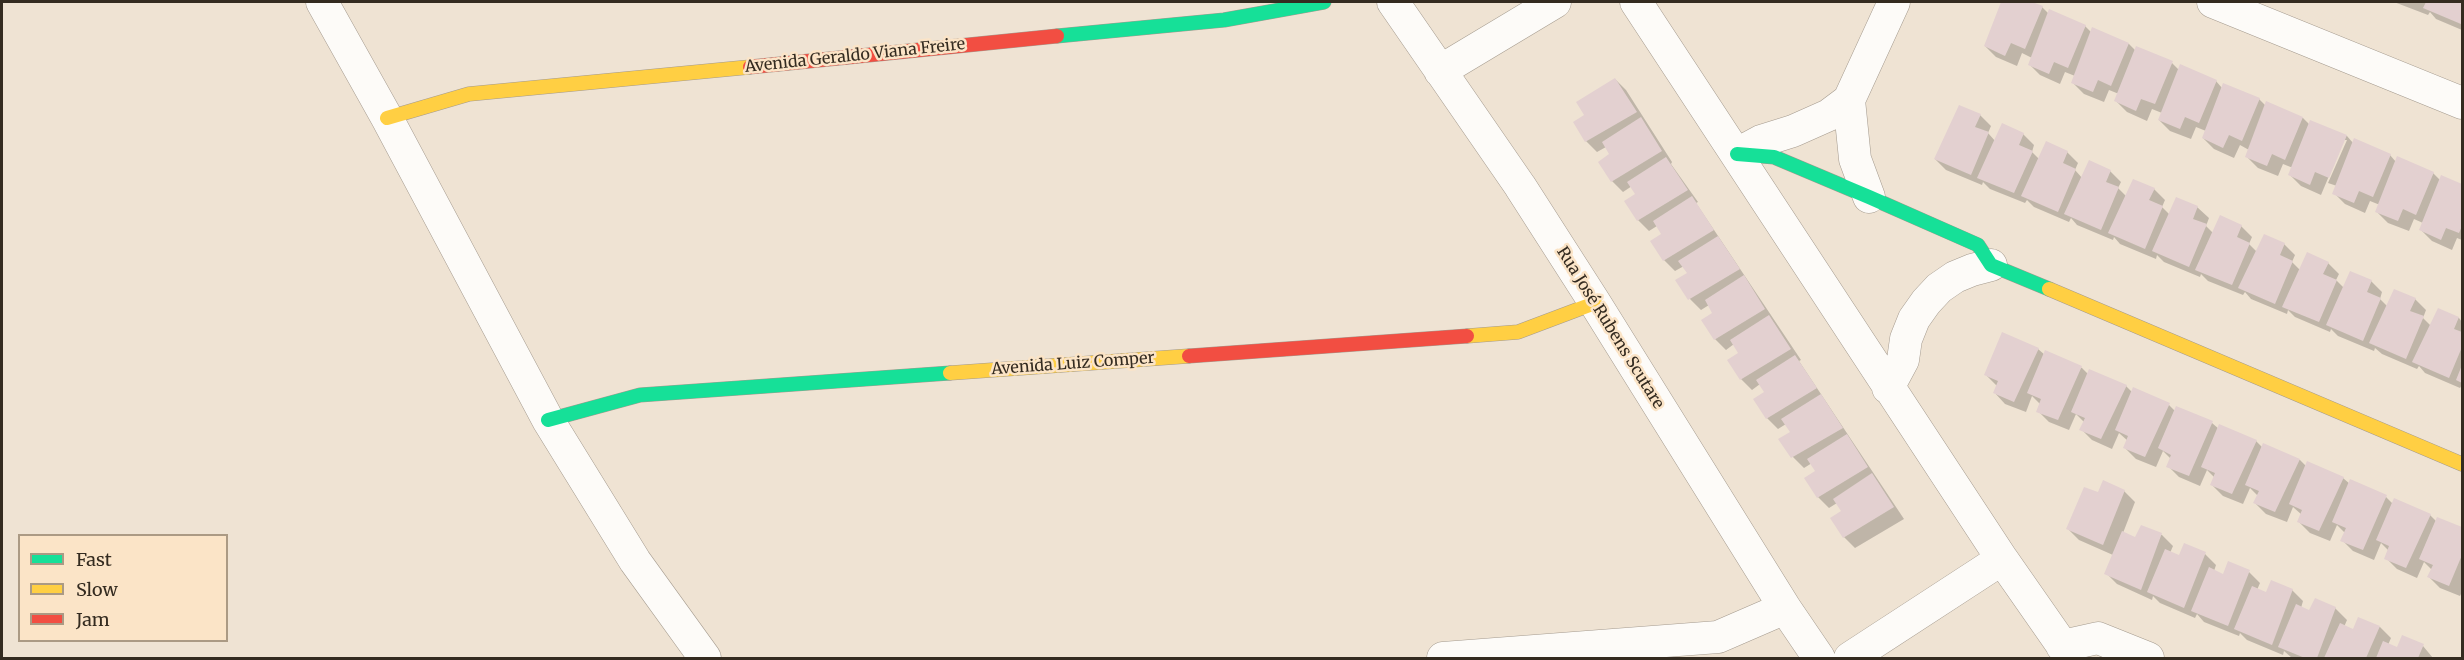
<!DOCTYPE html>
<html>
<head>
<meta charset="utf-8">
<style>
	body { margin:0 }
	#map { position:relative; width:2464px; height:660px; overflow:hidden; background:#efe3d3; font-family:Merriweather,serif }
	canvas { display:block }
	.frame { position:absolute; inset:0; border:3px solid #342b20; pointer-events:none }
	.legend { position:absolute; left:18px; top:534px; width:210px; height:108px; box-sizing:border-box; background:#fbe4c7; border:2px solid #ab9a84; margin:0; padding:8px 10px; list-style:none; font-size:18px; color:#342b20 }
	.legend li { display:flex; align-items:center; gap:12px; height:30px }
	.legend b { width:30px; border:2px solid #ab9a84 }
</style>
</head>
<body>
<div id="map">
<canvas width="2464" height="660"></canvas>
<div class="frame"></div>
<ul class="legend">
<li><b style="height:8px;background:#16e098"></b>Fast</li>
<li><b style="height:8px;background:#ffcf43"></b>Slow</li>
<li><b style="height:8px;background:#f24e42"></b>Jam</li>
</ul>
</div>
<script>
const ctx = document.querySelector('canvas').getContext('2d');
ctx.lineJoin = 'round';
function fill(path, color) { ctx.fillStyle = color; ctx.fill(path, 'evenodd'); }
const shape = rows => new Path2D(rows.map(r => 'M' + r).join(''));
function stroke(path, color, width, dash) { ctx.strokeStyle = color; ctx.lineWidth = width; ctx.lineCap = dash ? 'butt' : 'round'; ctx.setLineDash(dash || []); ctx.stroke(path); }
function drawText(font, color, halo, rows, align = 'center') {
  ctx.font = font + ' Merriweather,serif'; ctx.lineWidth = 5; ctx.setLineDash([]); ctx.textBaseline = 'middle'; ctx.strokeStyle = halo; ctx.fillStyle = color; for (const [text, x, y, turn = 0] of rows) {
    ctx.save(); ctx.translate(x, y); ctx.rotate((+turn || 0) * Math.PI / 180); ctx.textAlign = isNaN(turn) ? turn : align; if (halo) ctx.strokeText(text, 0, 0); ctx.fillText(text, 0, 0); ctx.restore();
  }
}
fill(shape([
	[2003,2,2028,2,2042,7,2049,14,2085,26,2092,33,2093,29,2129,44,2136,51,2172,63,2179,70,2216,81,2222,88,2259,99,2266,106,2303,118,2310,125,2311,122,2347,136,2353,143,2390,155,2396,162,2433,173,2440,180,2442,177,2462,186,2462,240,2457,238,2452,250,2432,241,2421,230,2423,223,2414,219,2409,231,2388,223,2377,212,2380,205,2370,201,2365,213,2345,204,2334,193,2337,186,2328,183,2347,140,2344,140,2321,195,2301,186,2290,175,2293,168,2283,164,2278,176,2258,168,2247,157,2249,150,2240,145,2234,158,2214,149,2203,138,2206,131,2196,127,2191,139,2170,131,2159,120,2162,113,2152,109,2147,121,2127,112,2116,101,2119,94,2109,90,2104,102,2084,94,2073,83,2075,76,2065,72,2060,84,2040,75,2029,64,2032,58,2022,53,2017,66,1996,57,1985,46],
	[2394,2,2462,2,2462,30,2436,19,2430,12,2428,15],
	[1615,79,1626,90,1672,162,1671,164,1698,202,1696,203,1801,360,1799,361,1904,519,1855,548,1844,537,1843,512,1837,503,1829,508,1818,497,1817,471,1812,463,1804,468,1793,457,1780,439,1792,432,1786,424,1778,429,1767,418,1766,393,1760,384,1752,390,1741,379,1740,353,1734,344,1726,350,1715,339,1714,313,1709,305,1701,310,1690,299,1678,281,1689,274,1684,266,1675,271,1664,260,1663,234,1657,226,1649,231,1638,220,1637,195,1632,186,1623,192,1612,181,1611,155,1606,147,1597,152,1586,141,1575,122,1586,115],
	[1980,115,1991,126,1988,133,1996,142,2023,134,2034,145,2032,152,2040,160,2067,152,2078,163,2075,170,2083,179,2110,171,2121,182,2118,188,2127,197,2154,189,2165,200,2162,207,2170,215,2177,199,2197,207,2209,218,2206,226,2214,234,2241,226,2252,237,2249,244,2257,252,2284,244,2295,255,2292,262,2301,271,2328,263,2339,274,2336,280,2344,288,2371,281,2382,292,2380,299,2388,307,2415,299,2426,310,2423,318,2431,326,2438,310,2459,318,2462,322,2462,385,2460,388,2425,373,2419,366,2417,369,2382,354,2375,348,2374,351,2338,336,2331,329,2330,332,2295,317,2288,310,2287,314,2251,299,2245,292,2243,295,2208,281,2201,274,2200,277,2164,262,2157,255,2156,259,2120,244,2114,237,2113,240,2077,225,2071,218,2069,222,2034,207,2027,200,2025,203,1990,189,1983,182,1982,185,1946,170,1935,159],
	[2038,349,2045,355,2046,352,2082,368,2089,375,2126,386,2132,392,2169,405,2175,411,2177,408,2212,423,2219,429,2256,441,2263,448,2300,460,2306,466,2343,478,2350,484,2386,497,2393,504,2430,515,2437,522,2438,519,2462,529,2462,592,2460,596,2440,588,2429,577,2432,570,2424,562,2417,578,2397,569,2386,558,2389,551,2381,543,2374,560,2353,551,2342,540,2345,533,2337,525,2330,541,2310,533,2299,522,2302,515,2293,507,2287,522,2266,514,2255,503,2258,496,2250,488,2243,504,2223,496,2212,485,2215,478,2207,470,2200,486,2179,477,2168,466,2171,459,2163,451,2156,467,2136,459,2125,448,2128,441,2119,433,2112,449,2092,440,2081,429,2084,422,2076,414,2069,430,2049,422,2038,411,2040,404,2032,396,2026,412,2005,404,1994,392,1997,386,1986,375],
	[2124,491,2135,502,2123,533,2136,538,2142,527,2162,535,2173,546,2170,553,2180,557,2205,554,2216,565,2214,571,2223,576,2249,572,2260,583,2257,590,2267,594,2292,590,2303,601,2301,608,2310,612,2316,600,2335,608,2347,620,2344,627,2354,631,2380,627,2391,638,2388,645,2398,649,2423,646,2433,658,2292,658,2284,651,2283,655,2247,640,2240,633,2239,636,2204,622,2197,614,2195,618,2160,603,2153,596,2152,600,2117,584,2106,573,2113,555,2079,540,2068,529,2099,494]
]), '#0003');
fill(shape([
	[2001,2,2032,2,2043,6,2025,49,2011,43,2005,56,1984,46],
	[2426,2,2462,2,2461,24,2423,8],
	[2049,9,2086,25,2068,68,2054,62,2049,74,2028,65],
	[2092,27,2129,43,2111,86,2098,80,2093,92,2071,83],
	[2136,46,2173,61,2155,104,2141,99,2136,111,2114,101],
	[2180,64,2217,80,2199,123,2185,117,2180,129,2158,120],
	[1615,78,1637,112,1585,142,1573,122,1584,115,1576,102],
	[2223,83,2260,98,2242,141,2229,135,2223,148,2202,138],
	[2266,101,2303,117,2285,160,2272,154,2267,166,2245,157],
	[1959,105,1981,114,1975,127,1989,132,1971,175,1934,159],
	[1641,117,1662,151,1611,182,1598,162,1609,154,1602,142],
	[2310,120,2347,135,2329,178,2315,172,2310,185,2288,175],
	[2002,123,2024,133,2019,145,2033,151,2014,193,1977,178],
	[2354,138,2391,154,2373,197,2359,191,2354,203,2332,194],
	[2046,141,2068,151,2063,163,2076,169,2058,212,2021,196],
	[2397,156,2434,172,2416,215,2403,209,2398,221,2375,212],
	[1666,157,1688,190,1637,221,1624,201,1635,194,1627,182],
	[2089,160,2111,170,2106,182,2119,187,2101,230,2064,214],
	[2441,175,2462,184,2462,226,2459,233,2446,228,2441,240,2419,230],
	[2133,179,2155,188,2149,200,2163,206,2145,249,2108,233],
	[1692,196,1714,230,1663,261,1650,241,1661,234,1653,221],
	[2176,197,2198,206,2193,219,2207,224,2189,267,2152,251],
	[2220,215,2242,225,2237,237,2250,243,2232,285,2195,270],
	[2264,234,2285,243,2280,255,2293,261,2275,304,2238,288],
	[1718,236,1740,269,1688,300,1675,280,1687,273,1678,261],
	[2307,252,2329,262,2323,274,2337,280,2319,322,2282,307],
	[2350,271,2372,280,2367,292,2381,298,2363,341,2326,325],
	[1744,275,1765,309,1714,340,1701,320,1712,313,1705,300],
	[2394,289,2416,298,2410,311,2424,316,2406,359,2369,343],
	[2438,308,2459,317,2454,329,2462,332,2462,347,2449,378,2412,362],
	[1769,315,1791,349,1740,380,1727,360,1738,353,1730,340],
	[2002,332,2039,348,2014,402,1993,393,1998,381,1984,375],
	[2045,350,2082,366,2058,420,2036,412,2041,399,2027,393],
	[1795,355,1817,388,1766,419,1753,399,1764,392,1756,380],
	[2462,365,2462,383,2456,380],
	[2089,369,2127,385,2101,439,2079,430,2085,418,2071,412],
	[2133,387,2170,403,2145,457,2123,448,2128,436,2115,430],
	[1821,394,1843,428,1791,458,1778,439,1790,432,1781,419],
	[2176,406,2213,421,2189,476,2166,467,2171,455,2158,448],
	[2219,424,2257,440,2232,494,2210,485,2215,473,2201,467],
	[1847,434,1868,467,1817,498,1804,478,1815,471,1807,459],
	[2263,443,2300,459,2275,512,2253,503,2259,491,2245,485],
	[2307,461,2344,477,2319,531,2297,522,2302,510,2289,504],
	[1872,473,1894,507,1843,538,1830,518,1841,511,1833,499],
	[2350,479,2387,495,2363,550,2340,541,2346,528,2332,522],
	[2103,480,2125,490,2103,545,2066,529,2084,487,2098,492],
	[2394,498,2431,514,2406,568,2384,559,2389,546,2376,540],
	[2437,517,2462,527,2462,555,2449,586,2427,577,2433,565,2419,559],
	[2141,525,2162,533,2141,590,2104,574,2122,531,2135,537],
	[2184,543,2206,552,2184,608,2147,592,2165,549,2179,555],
	[2228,561,2250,570,2228,626,2191,611,2209,567,2223,574],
	[2271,580,2293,589,2272,645,2234,629,2252,586,2266,592],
	[2315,598,2336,607,2317,658,2305,658,2278,647,2296,604,2309,610],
	[2358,617,2380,626,2366,658,2324,658,2340,623,2353,629],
	[2402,635,2424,644,2418,658,2376,658,2383,641,2397,647]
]), '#e3d0d0');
const street = shape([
	[322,2,387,118,548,420,635,561,705,658],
	[1393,2,1520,186,1595,303,1785,608,1819,658],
	[1636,2,2002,559,2071,658],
	[2213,2,2462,103],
	[1440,71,1555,2],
	[1849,100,1855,159,1869,197],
	[1737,154,1761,141,1793,131,1829,115,1849,100,1894,2],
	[1888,388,1903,360,1906,339,1914,319,1926,302,1939,288,1955,277,1972,270,1991,265],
	[2062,646,2098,638,2148,658],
	[1443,658,1718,637,1785,608],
	[1850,658,2002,559]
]);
const fast = shape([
	[1057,36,1224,20,1324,2],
	[1737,154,1774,157,1869,197,1978,245,1991,265,2049,289],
	[548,420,640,395,950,373]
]);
const slow = shape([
	[387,118,469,94,750,67],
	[2049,289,2462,464],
	[1467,336,1518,332,1595,303],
	[950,373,1189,356]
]);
const jam = shape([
	[750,67,1057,36],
	[1189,356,1467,336]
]);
stroke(street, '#a49a8e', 33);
stroke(fast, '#a49a8e', 15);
stroke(slow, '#a49a8e', 15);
stroke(jam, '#a49a8e', 15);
stroke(street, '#fdfbf8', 32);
stroke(fast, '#16e098', 14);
stroke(slow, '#ffcf43', 14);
stroke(jam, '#f24e42', 14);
drawText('16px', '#342b20', '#fbe4c7', [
	["Avenida Geraldo Viana Freire",855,56,-6],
	["Rua José Rubens Scutare",1610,328,58],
	["Avenida Luiz Comper",1073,364,-4]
]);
</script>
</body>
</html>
